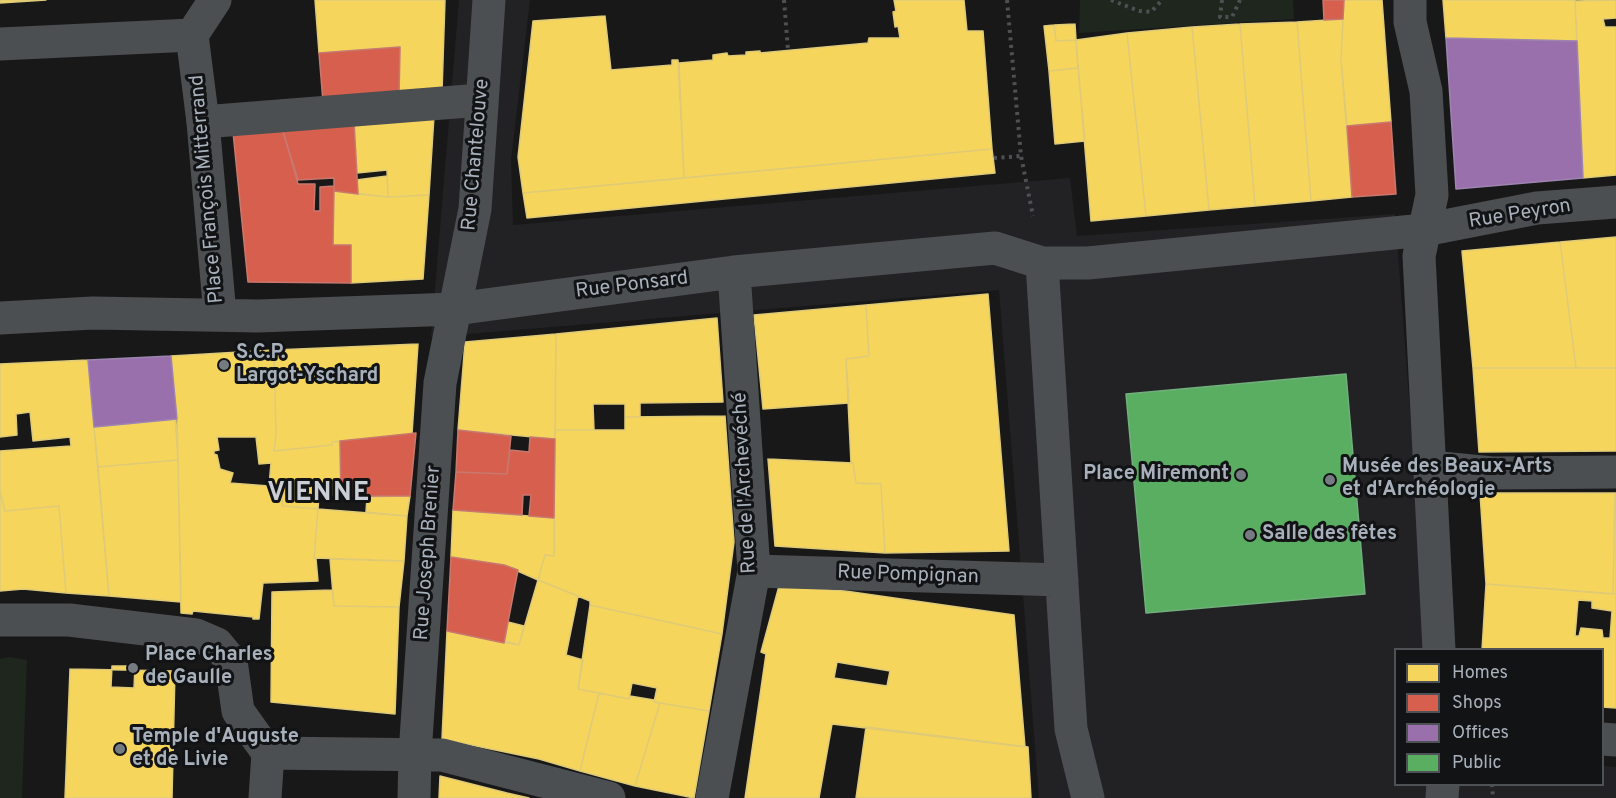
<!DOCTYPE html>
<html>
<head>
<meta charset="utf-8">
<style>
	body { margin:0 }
	#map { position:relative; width:1616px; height:798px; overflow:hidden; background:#181819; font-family:Overpass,sans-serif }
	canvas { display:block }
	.legend { position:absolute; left:1394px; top:648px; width:210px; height:138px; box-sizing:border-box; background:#121315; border:2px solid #4e5257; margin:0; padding:8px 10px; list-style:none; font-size:18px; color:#a8b1bb }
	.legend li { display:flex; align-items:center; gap:12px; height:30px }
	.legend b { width:30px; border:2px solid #4e5257 }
</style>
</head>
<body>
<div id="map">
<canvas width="1616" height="798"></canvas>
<ul class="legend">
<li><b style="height:16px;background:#f6d55c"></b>Homes</li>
<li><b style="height:16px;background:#d6604d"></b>Shops</li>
<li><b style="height:16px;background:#9970ab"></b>Offices</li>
<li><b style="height:16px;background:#5aae61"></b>Public</li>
</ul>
</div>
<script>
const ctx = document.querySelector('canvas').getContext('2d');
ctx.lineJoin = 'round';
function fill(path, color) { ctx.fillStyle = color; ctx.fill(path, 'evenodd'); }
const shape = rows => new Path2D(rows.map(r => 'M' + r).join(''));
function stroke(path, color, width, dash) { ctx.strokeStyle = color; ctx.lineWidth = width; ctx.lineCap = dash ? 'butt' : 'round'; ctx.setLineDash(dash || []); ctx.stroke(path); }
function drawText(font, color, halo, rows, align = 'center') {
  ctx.font = font + ' Overpass,sans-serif'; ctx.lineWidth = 6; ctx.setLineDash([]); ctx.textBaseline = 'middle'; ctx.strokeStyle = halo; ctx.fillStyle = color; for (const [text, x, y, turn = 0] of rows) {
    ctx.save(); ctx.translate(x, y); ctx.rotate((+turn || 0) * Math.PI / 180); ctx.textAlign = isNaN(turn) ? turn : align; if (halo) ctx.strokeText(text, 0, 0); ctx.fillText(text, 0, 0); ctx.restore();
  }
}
fill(shape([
	[459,0,530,0,511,160,513,225,1070,178,1077,236,1395,214,1428,649,1396,650,1396,784,1602,784,1603,766,1616,767,1616,798,1039,798,999,290,431,337]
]), '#222225');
fill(shape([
	[1080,0,1293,0,1294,19,1079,33],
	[9,657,27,660,22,798,0,798,0,659]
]), '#1e261e');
const homes = shape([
	[0,0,46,0,0,3,0,0],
	[315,0,445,0,442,92,399,96,400,47,319,53,315,0],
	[894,0,964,0,967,31,983,31,992,149,684,178,679,63,713,60,713,55,727,53,728,56,746,55,746,52,760,51,760,53,868,43,869,38,900,38,898,26,895,27,893,12,896,11,894,0],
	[1344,0,1382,0,1391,122,1347,126,1341,59,1344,0],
	[1443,0,1575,0,1577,41,1446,38,1443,0],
	[1616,0,1616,18,1603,19,1605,27,1616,27,1616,175,1583,178,1575,1,1616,0],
	[605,16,611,70,672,65,672,60,678,60,684,178,523,193,518,157,533,21,605,16],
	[1343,19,1341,59,1352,197,1311,201,1297,22,1343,19],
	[1297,22,1311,201,1255,206,1240,24,1297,22],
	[1075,24,1076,40,1056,41,1054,25,1075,24],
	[1240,24,1255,206,1209,210,1192,27,1240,24],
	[1054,25,1056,41,1076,40,1078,68,1049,71,1044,26,1054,25],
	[1192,27,1209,210,1146,216,1127,33,1192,27],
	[1127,33,1146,216,1091,221,1076,40,1127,33],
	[1078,68,1085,141,1055,144,1049,71,1078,68],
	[434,116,429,195,388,197,387,170,357,173,354,122,434,116],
	[992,149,995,173,527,218,523,193,992,149],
	[387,176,388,197,358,194,356,180,387,176],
	[334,191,388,197,429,195,423,279,351,283,351,245,333,245,334,191],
	[1616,237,1616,368,1576,368,1560,242,1616,237],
	[1560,242,1576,368,1473,368,1462,251,1560,242],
	[988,294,1009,551,885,553,881,484,856,483,853,463,851,463,846,359,869,356,866,305,988,294],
	[866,305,869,356,846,359,849,403,763,409,754,315,866,305],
	[717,318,723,402,640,403,640,417,625,417,625,404,593,404,594,430,555,430,556,334,717,318],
	[556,334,555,439,458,430,465,342,556,334],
	[418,344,412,434,332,442,332,445,274,451,276,434,274,350,418,344],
	[274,350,276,434,274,451,332,445,332,442,340,441,341,496,283,493,282,506,318,509,314,558,316,559,318,581,263,583,259,619,253,619,253,617,193,611,192,614,181,613,178,460,171,356,274,350],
	[217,437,256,437,259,464,271,463,269,486,230,483,233,473,220,469,217,455,214,454,214,451,219,450,217,437],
	[88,360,94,427,109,596,66,593,59,506,5,511,0,491,0,451,71,446,70,437,33,441,30,412,16,414,17,435,0,437,0,364,88,360],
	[1473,368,1616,368,1616,451,1479,452,1473,368],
	[725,416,734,542,722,634,590,605,590,601,538,580,545,555,554,556,555,430,625,430,625,417,725,416],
	[177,419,178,460,98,467,94,427,177,419],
	[768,459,853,463,856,483,881,484,885,553,775,546,768,459],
	[178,460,181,602,109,596,98,467,178,460],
	[0,491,5,511,59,506,66,593,23,589,0,591,0,491],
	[283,493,319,495,318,509,282,506,283,493],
	[1480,493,1615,493,1613,594,1486,584,1480,493],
	[1615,493,1616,493,1616,594,1613,594,1615,493],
	[410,496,407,516,366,512,367,497,410,496],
	[318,509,407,516,404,561,314,558,318,509],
	[453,510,554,518,554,556,545,555,538,580,504,565,451,557,453,510],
	[330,559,404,561,399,607,334,606,330,559],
	[538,580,578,596,566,655,583,660,578,689,599,693,580,771,539,759,442,739,447,631,519,645,538,580],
	[1486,584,1616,594,1616,708,1602,707,1602,650,1482,650,1486,584],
	[1578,600,1592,601,1592,608,1612,611,1610,638,1603,638,1602,630,1581,628,1579,636,1575,636,1578,600],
	[779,586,845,591,1014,615,1025,747,832,724,819,798,745,798,766,654,761,652,779,586],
	[837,662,890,671,887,686,834,678,837,662],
	[332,590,334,606,399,607,395,714,271,702,272,592,332,590],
	[590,605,722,634,709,711,654,702,657,688,632,683,629,699,578,689,590,605],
	[508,622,524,626,519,645,505,641,508,622],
	[112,666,135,666,134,688,111,687,112,666],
	[70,669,175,671,172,798,65,798,70,669],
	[599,693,629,699,630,696,654,700,654,702,660,703,635,786,580,771,599,693],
	[660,703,709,711,694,798,635,786,660,703],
	[866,727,1028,747,1031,798,856,798,866,727],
	[440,776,507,793,529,798,439,798,440,776]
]);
fill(homes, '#f6d55c');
stroke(homes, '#dfca78', 1.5);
const shops = shape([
	[1323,0,1344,0,1343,19,1324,20,1323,0],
	[400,47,399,96,323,102,319,53,400,47],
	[354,122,358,194,334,191,334,178,298,180,282,128,354,122],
	[1391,122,1396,194,1352,197,1347,126,1391,122],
	[282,128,298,184,315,184,314,211,320,211,320,187,334,186,333,245,351,245,351,283,248,282,233,132,282,128],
	[458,430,511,436,507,474,456,472,458,430],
	[416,433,410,496,341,496,340,441,416,433],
	[530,437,555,439,554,518,529,516,531,495,523,495,522,515,453,510,456,472,507,474,510,450,529,452,530,437],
	[451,557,504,565,518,570,504,643,447,631,451,557]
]);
fill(shops, '#d6604d');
stroke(shops, '#c8786e', 1.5);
const offices = shape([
	[1446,38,1577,41,1583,178,1456,189,1446,38],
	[171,356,177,419,94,427,88,360,171,356]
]);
fill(offices, '#9970ab');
stroke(offices, '#9e84b0', 1.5);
const public = shape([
	[1346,374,1365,594,1146,613,1126,394,1346,374]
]);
fill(public, '#5aae61');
stroke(public, '#71af7c', 1.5);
stroke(shape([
	[784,0,788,50],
	[1007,0,1021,156,1033,216],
	[1111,0,1139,11,1151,12,1162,0],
	[1222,0,1220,17,1232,17,1240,0],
	[994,158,1021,156],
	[1492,784,1493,798]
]), '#4e5053', 4, [3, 4.5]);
stroke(shape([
	[203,122,481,100],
	[1431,467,1492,473,1616,472],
	[0,620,69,620,196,635,217,644,231,661,238,711,268,753]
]), '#4c4f52', 33);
stroke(shape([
	[1410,0,1410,22,1426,91,1432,195,1419,256,1439,650],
	[192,35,203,122,220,315],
	[192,35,215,0],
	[0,44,192,35],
	[1042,263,1071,729,1088,798],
	[0,318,93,313,258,316,455,309,734,272,995,248,1042,263,1088,263,1424,230,1537,208,1616,202],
	[754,571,1062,580],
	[1602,739,1616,740],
	[265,798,268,753,442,755,609,798],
	[414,798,415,754,440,383,475,209,489,0],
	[712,798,754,571,734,272],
	[1442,798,1443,784]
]), '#4c4f52', 33);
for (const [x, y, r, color] of [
	[224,365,6,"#767b82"],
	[1241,475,6,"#767b82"],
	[1330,480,6,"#767b82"],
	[1250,535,6,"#767b82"],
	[133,668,6,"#767b82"],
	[120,749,6,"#767b82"]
]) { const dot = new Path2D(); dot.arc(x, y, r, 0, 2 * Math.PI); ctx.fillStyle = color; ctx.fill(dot); stroke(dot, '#121315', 2); }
drawText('20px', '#a8b1bb', '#121315', [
	["Rue Chantelouve",477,155,-85],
	["Place François Mitterrand",208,189,-95],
	["Rue Peyron",1520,215,-9],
	["Rue Ponsard",632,286,-7],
	["Rue de l'Archevéché",746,483,-93],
	["Rue Joseph Brenier",429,553,-86],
	["Rue Pompignan",908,576,2]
]);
drawText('bold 20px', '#a8b1bb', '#121315', [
	["S.C.P.",236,354],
	["Largot-Yschard",236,377],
	["Musée des Beaux-Arts",1342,468],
	["et d'Archéologie",1342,491],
	["Place Miremont",1229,475,"right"],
	["Salle des fêtes",1262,535],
	["Place Charles",145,656],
	["de Gaulle",145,679],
	["Temple d'Auguste",132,738],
	["et de Livie",132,761]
], 'left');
ctx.letterSpacing = '1.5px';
drawText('bold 26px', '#cacfd6', '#121315', [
	["VIENNE",319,495]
]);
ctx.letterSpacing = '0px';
</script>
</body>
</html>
